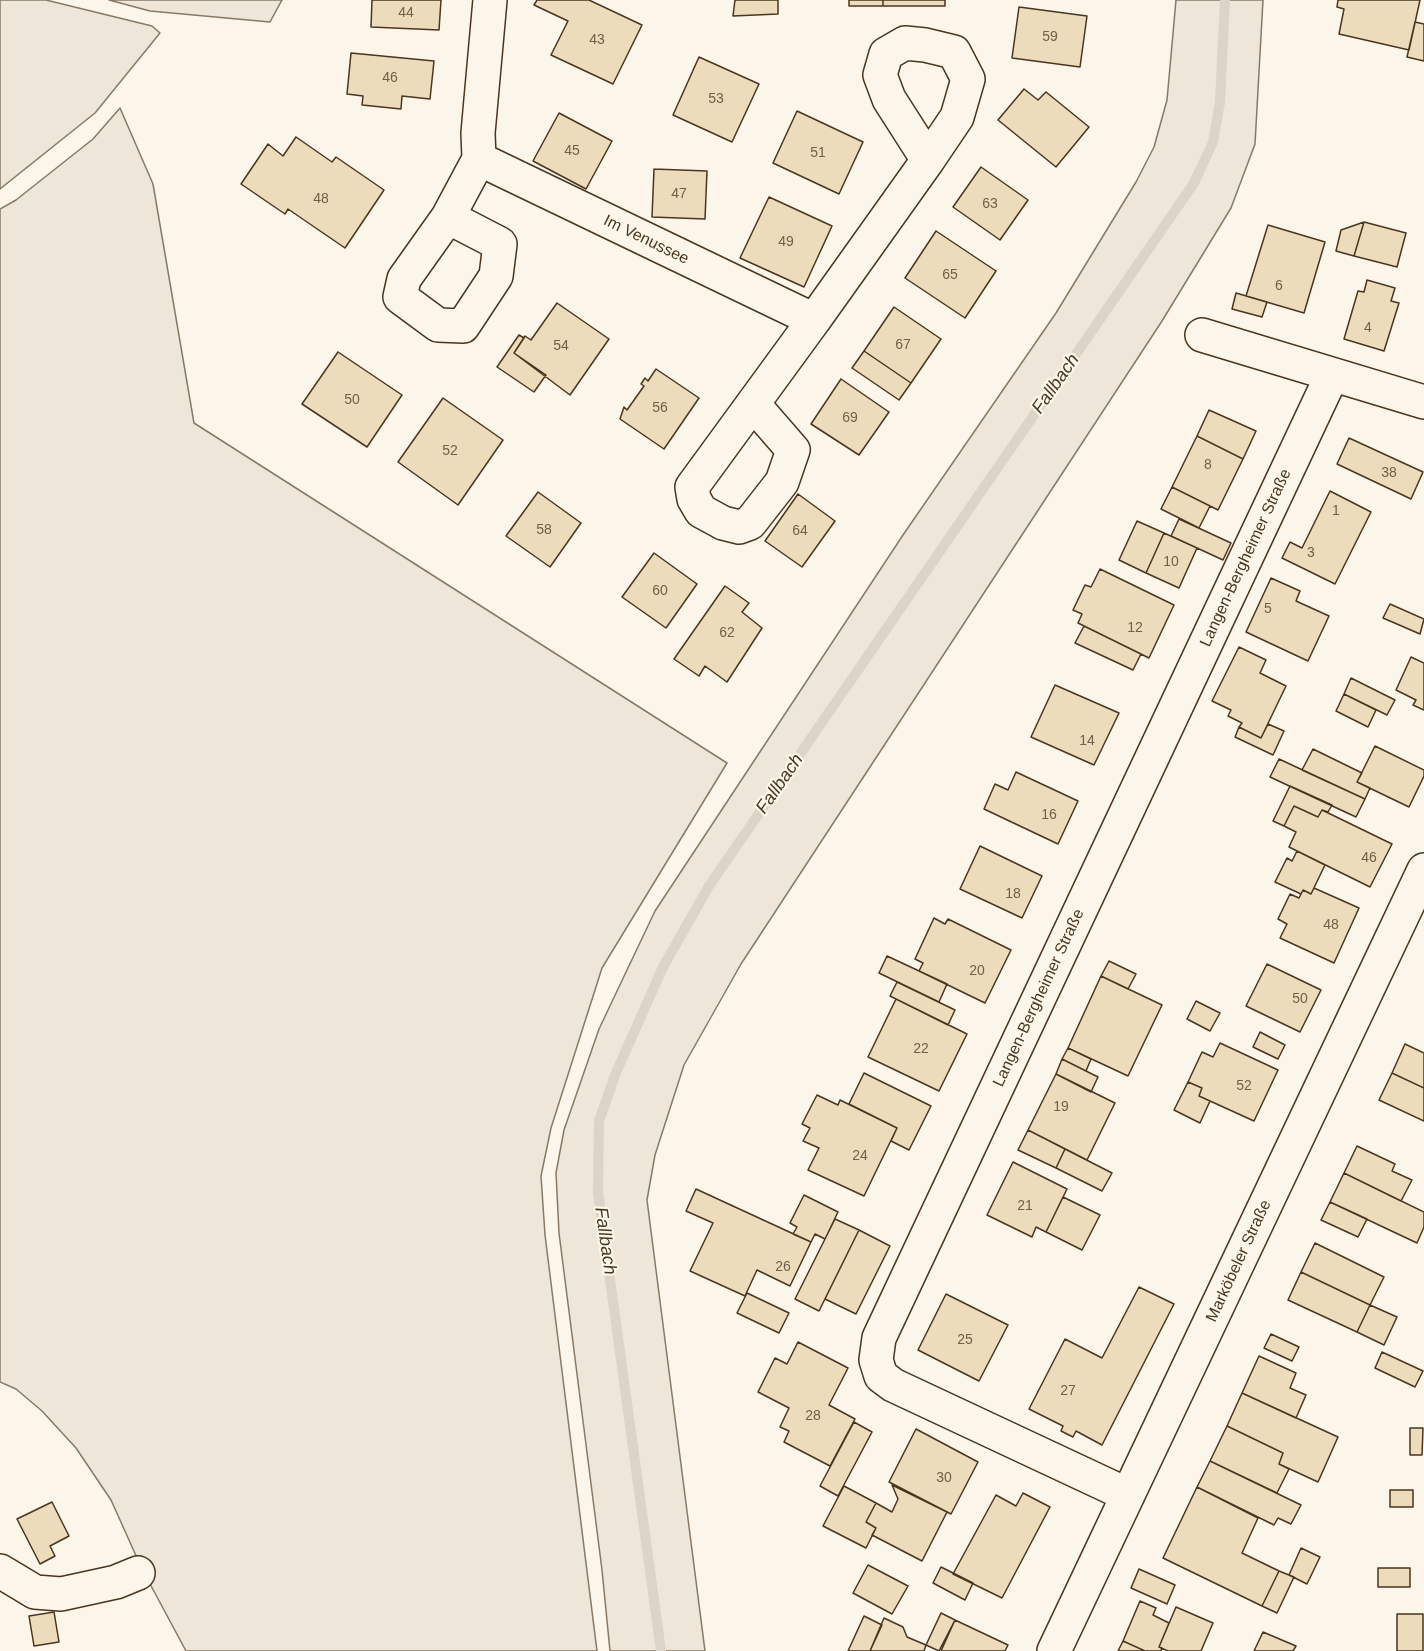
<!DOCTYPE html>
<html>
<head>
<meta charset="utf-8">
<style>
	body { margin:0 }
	canvas { display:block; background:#fbf6e9 }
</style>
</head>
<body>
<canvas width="1424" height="1651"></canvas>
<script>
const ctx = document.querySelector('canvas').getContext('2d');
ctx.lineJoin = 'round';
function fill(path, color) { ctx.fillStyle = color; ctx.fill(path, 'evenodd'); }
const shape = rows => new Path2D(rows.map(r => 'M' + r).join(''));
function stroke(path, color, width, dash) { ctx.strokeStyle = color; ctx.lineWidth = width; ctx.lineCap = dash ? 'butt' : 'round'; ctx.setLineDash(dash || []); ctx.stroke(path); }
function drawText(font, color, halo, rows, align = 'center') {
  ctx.font = font + ' Arial,sans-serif'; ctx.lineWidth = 4.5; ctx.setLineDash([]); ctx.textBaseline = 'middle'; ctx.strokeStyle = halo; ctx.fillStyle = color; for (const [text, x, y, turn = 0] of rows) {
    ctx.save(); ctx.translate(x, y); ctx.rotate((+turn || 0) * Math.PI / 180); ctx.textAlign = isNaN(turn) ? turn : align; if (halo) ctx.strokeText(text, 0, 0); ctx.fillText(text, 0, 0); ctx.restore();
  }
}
const green = shape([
	[0,0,46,0,152,26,160,33,95,113,0,189,0,0],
	[109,0,282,0,270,22,150,11,109,0],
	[1176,0,1263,0,1255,144,1231,208,1162,321,741,964,684,1065,655,1155,647,1200,705,1651,610,1651,602,1570,559,1233,556,1173,564,1130,599,1029,655,911,903,535,1056,313,1136,182,1154,147,1167,100,1176,0],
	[120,108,153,184,194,423,727,763,602,968,551,1128,541,1176,545,1235,597,1651,186,1651,142,1569,111,1500,76,1448,42,1411,16,1389,0,1382,0,209,16,200,93,139,120,108]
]);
fill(green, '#ede6d9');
stroke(green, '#887966', 1.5);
stroke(shape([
	[661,1651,598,1192,599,1121,615,1075,663,967,709,886,1194,183,1213,142,1220,102,1225,0]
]), '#dcd4c6', 10);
const building = shape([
	[372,0,441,0,439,30,371,27,372,0],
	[537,0,589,0,642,25,613,84,551,55,568,21,534,5,537,0],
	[735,0,778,0,778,14,733,16,735,0],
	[849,0,883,0,883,6,849,6,849,0],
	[883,0,945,0,945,6,883,6,883,0],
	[1338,0,1420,0,1409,50,1339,34,1344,9,1337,7,1338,0],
	[1019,7,1087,16,1080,67,1012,58,1019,7],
	[1415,22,1424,24,1424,61,1407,57,1415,22],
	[351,53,434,61,430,99,402,96,401,109,362,105,363,96,347,94,351,53],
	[699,57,759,84,732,142,673,115,699,57],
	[1024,89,1038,100,1046,92,1089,127,1056,167,998,120,1024,89],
	[797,111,863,142,839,194,773,163,797,111],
	[559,113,612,141,586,189,533,161,559,113],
	[296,137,332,162,336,157,384,190,345,248,288,209,285,214,241,184,268,144,283,156,296,137],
	[981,167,1028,200,1000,240,953,207,981,167],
	[654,169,707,171,705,219,652,217,654,169],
	[769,197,832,226,804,287,740,258,769,197],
	[1364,222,1406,233,1397,267,1354,256,1364,222],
	[1364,222,1354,256,1336,251,1341,230,1364,222],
	[1268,225,1325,242,1304,313,1246,296,1268,225],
	[936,231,996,271,965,318,905,278,936,231],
	[1367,280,1395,288,1391,301,1399,303,1384,351,1344,339,1358,291,1364,292,1367,280],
	[1236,293,1267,302,1262,317,1232,309,1236,293],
	[557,303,609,339,570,395,514,353,525,336,531,340,557,303],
	[894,307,941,339,911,383,864,351,894,307],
	[519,335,524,338,514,353,546,375,534,392,497,367,519,335],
	[864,351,911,383,899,400,852,368,864,351],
	[338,352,402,395,367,447,302,404,338,352],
	[656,369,699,398,664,449,620,419,624,407,627,410,644,386,641,384,645,378,648,381,656,369],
	[841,379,889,412,859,455,811,424,841,379],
	[443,398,503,440,458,505,398,462,443,398],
	[1209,410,1256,431,1243,459,1197,436,1209,410],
	[1197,436,1243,459,1218,510,1172,487,1197,436],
	[1349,438,1423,472,1411,499,1337,464,1349,438],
	[1172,487,1210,506,1199,528,1161,509,1172,487],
	[1330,491,1371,512,1335,584,1282,558,1290,542,1302,548,1330,491],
	[538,492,581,523,550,567,506,536,538,492],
	[798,494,835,521,802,567,765,541,798,494],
	[1179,519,1231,543,1223,560,1171,536,1179,519],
	[1137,521,1164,533,1146,573,1119,560,1137,521],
	[1164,533,1197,548,1179,588,1146,573,1164,533],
	[654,553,697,584,666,628,622,597,654,553],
	[1100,569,1174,605,1149,658,1078,623,1082,614,1073,610,1085,585,1091,587,1100,569],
	[1271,578,1300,591,1296,601,1329,616,1308,661,1246,632,1271,578],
	[725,586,749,603,742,612,762,628,727,682,705,666,699,676,674,659,725,586],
	[1390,604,1424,619,1420,634,1383,618,1390,604],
	[1084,626,1141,654,1133,670,1075,643,1084,626],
	[1239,647,1266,660,1260,673,1286,686,1261,738,1239,727,1242,723,1228,716,1231,710,1212,701,1239,647],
	[1411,657,1424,663,1424,710,1413,705,1416,700,1396,690,1411,657],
	[1351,678,1395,700,1387,715,1344,694,1351,678],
	[1055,685,1119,713,1094,765,1031,737,1055,685],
	[1344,694,1376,710,1368,727,1336,711,1344,694],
	[1268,724,1284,731,1273,755,1235,737,1239,727,1261,738,1268,724],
	[1375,746,1424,770,1424,776,1409,807,1357,782,1375,746],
	[1313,749,1362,773,1357,782,1370,788,1365,799,1302,770,1313,749],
	[1279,759,1365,799,1356,817,1270,777,1279,759],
	[1016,772,1078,801,1058,844,984,809,995,784,1008,790,1016,772],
	[1290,786,1332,805,1328,812,1322,810,1318,817,1294,806,1284,826,1273,821,1290,786],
	[1294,806,1318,817,1322,810,1392,844,1370,887,1289,847,1296,832,1284,826,1294,806],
	[980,846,1042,876,1022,918,960,889,980,846],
	[1297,851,1325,865,1311,894,1303,890,1301,894,1275,882,1287,858,1292,861,1297,851],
	[1314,888,1359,908,1334,963,1280,938,1287,924,1278,919,1290,894,1299,898,1303,890,1311,894,1314,888],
	[934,918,945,924,948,919,1011,950,985,1003,919,971,923,963,915,959,934,918],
	[887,956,947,984,939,1002,879,973,887,956],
	[1109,961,1136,974,1128,989,1101,976,1109,961],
	[1267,964,1321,990,1300,1032,1246,1006,1267,964],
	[1101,976,1162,1005,1128,1076,1068,1048,1101,976],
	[897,982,955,1010,948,1025,890,996,897,982],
	[896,999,967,1034,939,1091,868,1057,896,999],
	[1196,1001,1220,1013,1210,1031,1187,1019,1196,1001],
	[1260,1032,1285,1045,1278,1059,1253,1047,1260,1032],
	[1220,1043,1278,1070,1254,1121,1199,1096,1202,1088,1188,1082,1202,1052,1213,1057,1220,1043],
	[1405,1044,1424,1053,1424,1088,1392,1073,1405,1044],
	[1068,1048,1091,1059,1086,1071,1062,1059,1068,1048],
	[1062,1059,1098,1077,1091,1092,1056,1074,1062,1059],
	[864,1073,931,1106,909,1150,891,1141,897,1128,849,1104,864,1073],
	[1392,1073,1424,1088,1424,1121,1379,1100,1392,1073],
	[1056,1074,1115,1103,1087,1160,1028,1130,1056,1074],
	[1188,1082,1202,1088,1199,1096,1210,1101,1200,1123,1174,1110,1188,1082],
	[817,1095,838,1105,840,1100,897,1128,864,1196,808,1170,819,1148,803,1141,810,1128,802,1124,817,1095],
	[1028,1130,1065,1149,1056,1168,1018,1150,1028,1130],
	[1357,1146,1395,1164,1392,1171,1412,1180,1401,1201,1344,1173,1357,1146],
	[1065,1149,1112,1173,1102,1191,1056,1168,1065,1149],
	[1013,1162,1067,1189,1046,1232,1036,1227,1032,1237,987,1215,1013,1162],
	[1344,1173,1424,1212,1424,1227,1417,1243,1330,1202,1344,1173],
	[696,1189,811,1242,790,1286,757,1270,745,1296,690,1271,713,1223,686,1211,696,1189],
	[804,1195,838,1212,825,1239,815,1234,811,1242,793,1234,797,1227,790,1223,804,1195],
	[1063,1197,1100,1215,1082,1250,1046,1232,1063,1197],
	[1330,1202,1367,1219,1358,1237,1321,1220,1330,1202],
	[835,1219,859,1230,819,1311,795,1299,835,1219],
	[859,1230,890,1246,856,1314,825,1299,859,1230],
	[1315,1243,1384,1277,1370,1305,1301,1272,1315,1243],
	[1301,1272,1370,1305,1357,1332,1288,1300,1301,1272],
	[1139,1287,1174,1304,1102,1445,1076,1431,1073,1437,1061,1431,1063,1426,1029,1409,1065,1339,1102,1358,1139,1287],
	[747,1293,789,1313,779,1333,737,1313,747,1293],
	[946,1294,1008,1325,979,1381,918,1350,946,1294],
	[1370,1305,1397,1317,1384,1345,1357,1332,1370,1305],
	[1271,1334,1299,1347,1292,1361,1264,1348,1271,1334],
	[798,1342,848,1368,829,1405,855,1419,830,1466,784,1442,789,1431,780,1427,789,1408,758,1392,775,1358,787,1364,798,1342],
	[1382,1352,1423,1371,1415,1387,1375,1368,1382,1352],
	[1259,1356,1296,1373,1290,1388,1306,1395,1296,1418,1242,1393,1259,1356],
	[1242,1393,1338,1437,1318,1482,1279,1464,1283,1453,1227,1426,1242,1393],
	[854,1422,872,1432,838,1496,820,1486,854,1422],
	[1227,1426,1283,1453,1279,1464,1289,1469,1277,1493,1210,1461,1227,1426],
	[1410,1428,1423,1428,1422,1455,1410,1455,1410,1428],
	[916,1429,978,1462,951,1514,889,1482,916,1429],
	[1210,1461,1301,1505,1291,1524,1278,1518,1274,1525,1197,1487,1210,1461],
	[892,1485,947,1512,922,1561,872,1535,876,1528,866,1522,876,1503,892,1512,898,1499,892,1485],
	[844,1486,876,1503,866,1522,876,1528,866,1548,823,1526,844,1486],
	[1197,1487,1258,1518,1242,1553,1279,1571,1262,1606,1163,1558,1197,1487],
	[1390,1490,1413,1490,1413,1507,1390,1507,1390,1490],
	[1023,1493,1050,1507,1002,1598,953,1574,996,1495,1016,1506,1023,1493],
	[52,1502,69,1536,50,1546,55,1556,40,1564,17,1519,52,1502],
	[1301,1548,1320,1557,1307,1584,1289,1575,1301,1548],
	[868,1565,908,1586,892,1614,853,1593,868,1565],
	[941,1567,973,1583,965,1600,933,1583,941,1567],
	[1378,1568,1410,1568,1410,1587,1378,1587,1378,1568],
	[1139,1569,1175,1585,1167,1604,1131,1588,1139,1569],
	[1279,1571,1294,1577,1277,1613,1262,1606,1279,1571],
	[1140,1601,1156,1608,1153,1615,1169,1623,1159,1647,1162,1648,1161,1651,1145,1651,1123,1641,1140,1601],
	[1176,1607,1213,1623,1201,1651,1168,1651,1159,1647,1176,1607],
	[54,1612,59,1642,34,1646,29,1616,54,1612],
	[941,1613,955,1620,939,1651,926,1645,941,1613],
	[1397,1614,1423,1614,1423,1651,1397,1651,1397,1614],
	[864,1616,882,1625,870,1651,848,1651,864,1616],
	[884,1618,903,1627,907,1637,926,1645,924,1651,870,1651,884,1618],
	[955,1620,1008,1645,1005,1651,941,1651,955,1620],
	[1263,1632,1296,1646,1293,1651,1254,1651,1263,1632],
	[1123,1641,1145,1651,1118,1651,1123,1641]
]);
fill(building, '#ecdcbc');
stroke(building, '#4a3520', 1.5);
const minor = shape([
	[490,0,478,133,479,159,814,320,692,487,694,499,701,511,723,523,739,527,750,523,782,482,793,450,754,405],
	[448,217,500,244,496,276,463,326,438,325,400,297,404,279,448,217,479,159],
	[814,320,928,160,957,117,968,79,954,52,925,45,905,43,886,54,880,75,889,99,928,160],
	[1202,335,1424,402],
	[1128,1495,893,1385,881,1376,876,1360,879,1338,1332,375],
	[0,1571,35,1592,61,1594,116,1582,138,1573],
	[1054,1651,1424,870]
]);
stroke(minor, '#4a3520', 36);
stroke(minor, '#fbf6e9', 33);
drawText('14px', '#725f47', null, [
	["44",406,13],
	["59",1050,37],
	["43",597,40],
	["46",390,78],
	["53",716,99],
	["45",572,151],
	["51",818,153],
	["47",679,194],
	["48",321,199],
	["63",990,204],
	["49",786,242],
	["65",950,275],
	["6",1279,286],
	["4",1368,328],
	["67",903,345],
	["54",561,346],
	["50",352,400],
	["56",660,408],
	["69",850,418],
	["52",450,451],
	["8",1208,465],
	["38",1389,473],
	["1",1336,511],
	["58",544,530],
	["64",800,531],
	["3",1311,553],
	["10",1171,562],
	["60",660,591],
	["5",1268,609],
	["12",1135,628],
	["62",727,633],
	["14",1087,741],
	["16",1049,815],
	["46",1369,858],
	["18",1013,894],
	["48",1331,925],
	["20",977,971],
	["50",1300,999],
	["22",921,1049],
	["52",1244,1086],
	["19",1061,1107],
	["24",860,1156],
	["21",1025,1206],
	["26",783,1267],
	["25",965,1340],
	["27",1068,1391],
	["28",813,1416],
	["30",944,1478]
]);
drawText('16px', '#4a3520', '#fbf6e9', [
	["Im Venussee",646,240,26],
	["Langen-Bergheimer Straße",1246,558,-65],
	["Langen-Bergheimer Straße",1039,998,-65],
	["Marköbeler Straße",1239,1261,-65]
]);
drawText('italic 18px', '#4a3520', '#fbf6e9', [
	["Fallbach",1056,384,-55],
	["Fallbach",780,784,-55],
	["Fallbach",605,1241,82]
]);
</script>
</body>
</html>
